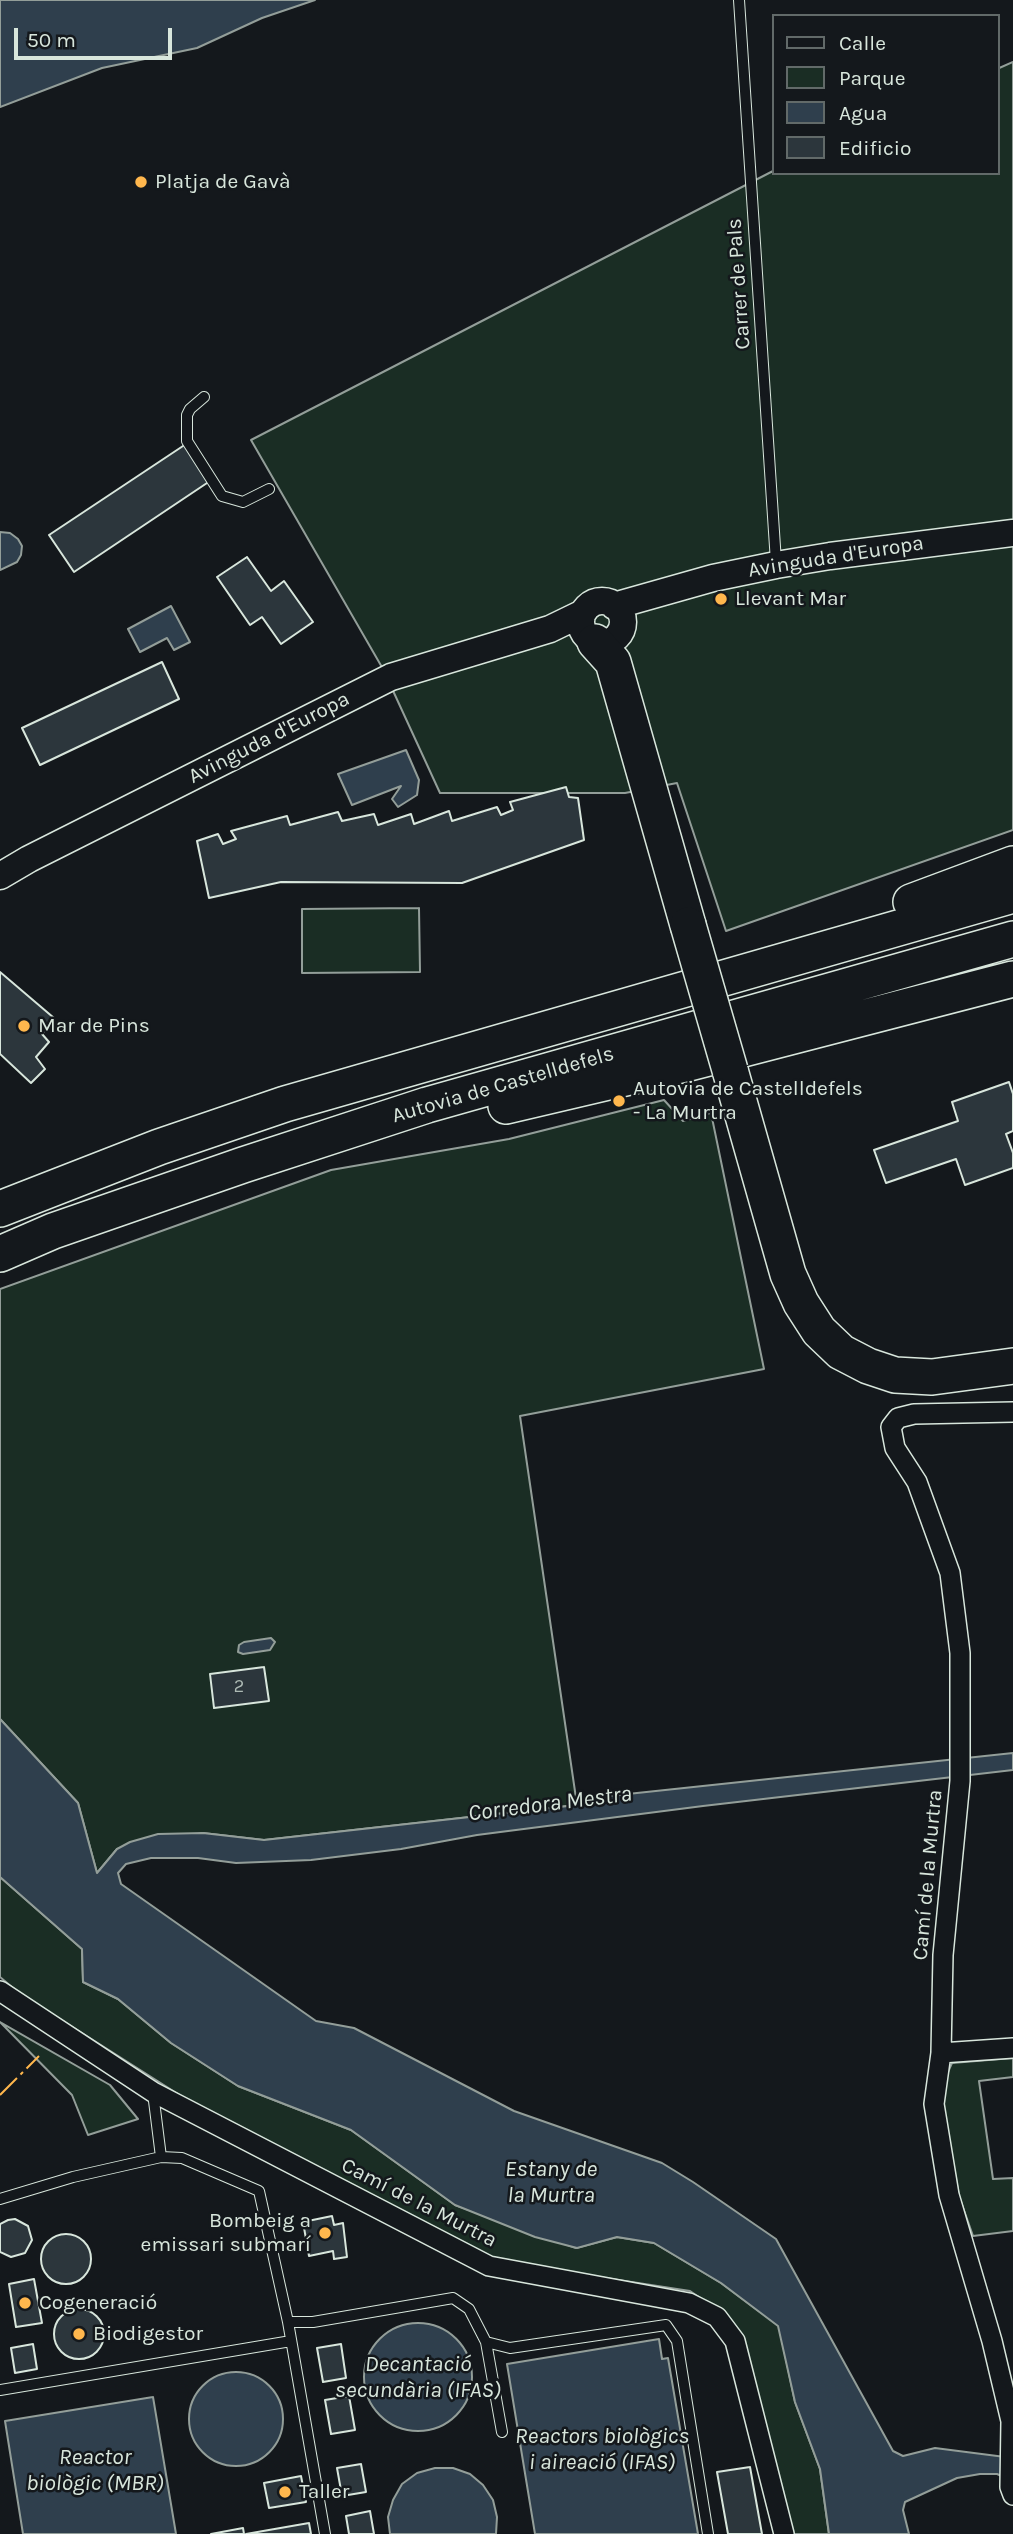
<!DOCTYPE html>
<html>
<head>
<meta charset="utf-8">
<style>
	body { margin:0 }
	#map { position:relative; width:1013px; height:2534px; overflow:hidden; background:#14181c; font-family:Karla,sans-serif }
	canvas { display:block }
	.legend { position:absolute; left:772px; top:14px; width:228px; height:161px; box-sizing:border-box; background:#14181c; border:2px solid #626a69; margin:0; padding:9px 12px; list-style:none; font-size:21px; color:#d8e6dc }
	.legend li { display:flex; align-items:center; gap:14px; height:35px }
	.legend b { width:35px; border:2px solid #626a69 }
	.scale { position:absolute; left:14px; top:28px; width:158px; height:32px; box-sizing:border-box; border:4px solid #d8e6dc; border-top:0; padding-left:9px; font-size:21px; line-height:24px; white-space:nowrap; color:#d8e6dc; -webkit-text-stroke:5px #14181c; paint-order:stroke }
</style>
</head>
<body>
<div id="map">
<canvas width="1013" height="2534"></canvas>
<ul class="legend">
<li><b style="height:9px;background:#14181c"></b>Calle</li>
<li><b style="height:19px;background:#1a2d24"></b>Parque</li>
<li><b style="height:19px;background:#2f3f4d"></b>Agua</li>
<li><b style="height:19px;background:#2c363c"></b>Edificio</li>
</ul>
<div class="scale">50 m</div>
</div>
<script>
const ctx = document.querySelector('canvas').getContext('2d');
ctx.lineJoin = 'round';
function fill(path, color) { ctx.fillStyle = color; ctx.fill(path, 'evenodd'); }
const shape = rows => new Path2D(rows.map(r => 'M' + r).join(''));
function stroke(path, color, width, dash) { ctx.strokeStyle = color; ctx.lineWidth = width; ctx.lineCap = dash ? 'butt' : 'round'; ctx.setLineDash(dash || []); ctx.stroke(path); }
function drawText(font, color, halo, rows, align = 'center') {
  ctx.font = font + ' Karla,sans-serif'; ctx.lineWidth = 5; ctx.setLineDash([]); ctx.textBaseline = 'middle'; ctx.strokeStyle = halo; ctx.fillStyle = color; for (const [text, x, y, turn = 0] of rows) {
    ctx.save(); ctx.translate(x, y); ctx.rotate((+turn || 0) * Math.PI / 180); ctx.textAlign = isNaN(turn) ? turn : align; if (halo) ctx.strokeText(text, 0, 0); ctx.fillText(text, 0, 0); ctx.restore();
  }
}
const green = shape([
	[1013,62,1013,830,726,931,677,783,625,793,440,793,383,669,251,440,773,171,773,173,997,173,997,69,1013,62],
	[419,908,420,972,302,973,302,909,419,908],
	[664,1100,683,1121,711,1113,764,1369,520,1416,577,1805,264,1840,203,1833,117,1849,97,1873,78,1803,0,1719,0,1289,331,1170,509,1139,664,1100],
	[0,1877,82,1949,83,1982,118,1999,171,2043,238,2086,351,2130,455,2205,576,2248,617,2237,654,2243,721,2283,779,2326,795,2402,820,2469,829,2534,790,2534,727,2316,690,2291,495,2261,189,2101,19,1993,0,1977,0,1877],
	[0,2022,110,2085,138,2119,88,2135,72,2095,0,2022],
	[1013,2058,1013,2077,979,2081,993,2179,1013,2178,1013,2231,973,2236,959,2196,940,2090,952,2063,1013,2058]
]);
fill(green, '#1a2d24');
stroke(green, '#939e99', 2);
const water = shape([
	[0,0,315,0,262,18,197,48,102,68,0,107,0,0],
	[0,532,10,533,18,539,22,546,21,555,17,562,0,570,0,532],
	[171,606,190,642,174,650,167,638,140,652,128,629,171,606],
	[406,750,419,780,417,795,398,807,392,799,401,786,352,805,338,774,406,750],
	[271,1638,275,1642,270,1650,243,1654,238,1652,239,1645,244,1642,271,1638],
	[0,1719,78,1803,97,1873,117,1849,130,1842,158,1834,203,1833,264,1840,577,1805,590,1798,1013,1753,1013,1770,703,1806,477,1835,401,1849,311,1860,236,1863,198,1858,151,1858,126,1864,118,1873,121,1884,316,2021,354,2028,514,2111,662,2163,693,2182,776,2239,893,2451,903,2456,935,2448,1013,2458,1013,2481,997,2474,980,2474,957,2478,905,2502,903,2510,909,2534,829,2534,820,2469,795,2402,778,2326,721,2283,654,2243,617,2237,577,2248,535,2237,455,2205,351,2130,238,2086,171,2043,118,1999,83,1982,82,1949,0,1877,0,1719],
	'364 2377a54 54 0 1 1 108 0a54 54 0 1 1-108 0Z',
	[659,2339,662,2359,668,2358,698,2534,535,2534,507,2364,659,2339],
	'189 2419a47 47 0 1 1 94 0a47 47 0 1 1-94 0Z',
	[153,2397,176,2534,23,2534,5,2421,153,2397],
	[435,2468,453,2468,470,2474,483,2485,493,2500,497,2517,496,2534,390,2534,388,2517,393,2500,402,2484,417,2473,435,2468]
]);
fill(water, '#2f3f4d');
stroke(water, '#939e99', 2);
const building = shape([
	[186,444,210,481,74,572,49,535,186,444],
	[247,557,271,591,284,581,313,622,281,644,262,617,250,625,217,577,247,557],
	[162,662,179,699,40,765,22,728,162,662],
	[566,787,569,797,578,798,584,840,462,883,281,882,209,898,197,841,218,834,223,844,236,839,231,831,287,816,290,825,338,812,342,821,374,814,378,825,411,814,414,824,449,811,452,821,497,807,501,815,513,810,510,802,566,787],
	[0,972,54,1018,42,1034,49,1042,36,1057,45,1069,31,1083,0,1054,0,972],
	[1009,1082,1013,1094,1013,1131,1006,1134,1013,1153,1013,1168,965,1185,956,1159,886,1183,874,1150,958,1121,952,1102,1009,1082],
	[264,1667,269,1701,214,1708,210,1674,264,1667],
	[332,2216,334,2225,343,2223,347,2257,334,2259,333,2251,309,2256,303,2222,332,2216],
	[15,2219,28,2226,32,2240,25,2253,11,2257,0,2252,0,2224,8,2220,15,2219],
	'41 2259a25 25 0 1 1 50 0a25 25 0 1 1-50 0Z',
	[34,2279,42,2323,16,2327,9,2284,34,2279],
	'54 2334a25 25 0 1 1 50 0a25 25 0 1 1-50 0Z',
	[33,2344,37,2369,15,2373,11,2348,33,2344],
	[341,2344,346,2378,323,2382,317,2348,341,2344],
	[349,2396,355,2430,331,2434,325,2400,349,2396],
	[361,2464,366,2492,342,2496,337,2468,361,2464],
	[750,2467,762,2534,728,2534,717,2472,750,2467],
	[301,2476,306,2502,269,2508,264,2483,301,2476],
	[370,2511,374,2534,349,2534,346,2516,370,2511],
	[309,2523,311,2534,246,2534,309,2523],
	[243,2528,244,2534,211,2534,243,2528]
]);
fill(building, '#2c363c');
stroke(building, '#d8e6dc', 2);
const lane = shape([
	[739,0,776,562],
	[204,397,190,409,187,415,187,441,222,496,243,502,269,489],
	[153,2093,161,2157],
	[0,2199,73,2177,161,2157,182,2158,259,2191,288,2322,313,2322,453,2298,469,2309,486,2342,510,2348,666,2325,677,2341,708,2534],
	[288,2322,325,2534],
	[486,2342,502,2432],
	[0,2390,291,2341]
]);
const street = shape([
	[1013,1412,914,1414,898,1418,891,1427,895,1448,917,1482,950,1573,960,1653,960,1781,943,1955,941,2053,934,2104,949,2195,992,2341,1011,2421,1010,2487,1013,2495],
	[0,1991,153,2092,489,2266,689,2303,717,2317,735,2341,784,2534],
	[941,2053,1013,2048]
]);
const secondary = shape([
	'581 622a21 21 0 1 1 42 0a21 21 0 1 1-42 0Z',
	[614,606,713,578,776,565,830,556,1013,533],
	[0,876,29,859,391,677,550,629,583,613]
]);
const highway = shape([
	[595,642,613,662,688,925],
	[911,902,1013,864],
	[730,1070,788,1274,801,1303,819,1331,841,1352,868,1366,895,1375,932,1377,1013,1366],
	[506,1106,685,1064,1013,979],
	[0,1209,159,1147,285,1104,1013,895],
	[0,1254,53,1231,243,1165,427,1105,1013,939]
]);
stroke(lane, '#d8e6dc', 12);
stroke(street, '#d8e6dc', 22);
stroke(secondary, '#d8e6dc', 29);
stroke(highway, '#d8e6dc', 38);
stroke(lane, '#14181c', 10);
stroke(street, '#14181c', 19);
stroke(secondary, '#14181c', 26);
stroke(highway, '#14181c', 35);
const highwayBridge = shape([
	[688,925,730,1070]
]);
stroke(highwayBridge, '#d8e6dc', 38, []);
stroke(highwayBridge, '#14181c', 35);
stroke(shape([
	[0,2095,39,2056]
]), '#ffb74d', 2, [24, 5, 3.5, 5]);
for (const [x, y, r, color] of [
	[141,182,7,"#ffb74d"],
	[721,599,7,"#ffb74d"],
	[24,1026,7,"#ffb74d"],
	[619,1101,7,"#ffb74d"],
	[325,2233,7,"#ffb74d"],
	[25,2303,7,"#ffb74d"],
	[79,2334,7,"#ffb74d"],
	[285,2492,7,"#ffb74d"]
]) { const dot = new Path2D(); dot.arc(x, y, r, 0, 2 * Math.PI); ctx.fillStyle = color; ctx.fill(dot); stroke(dot, '#14181c', 2.5); }
drawText('18px', '#adbab4', null, [
	["2",239,1687]
]);
drawText('21px', '#d8e6dc', '#14181c', [
	["Platja de Gavà",155,182],
	["Llevant Mar",735,599],
	["Mar de Pins",38,1026],
	["Autovia de Castelldefels",633,1089],
	["- La Murtra",633,1113],
	["Bombeig a",311,2221,"right"],
	["emissari submarí",311,2245,"right"],
	["Cogeneració",39,2303],
	["Biodigestor",93,2334],
	["Taller",299,2492]
], 'left');
drawText('21px', '#d8e6dc', '#14181c', [
	["Carrer de Pals",739,284,-94],
	["Avinguda d'Europa",836,557,-9],
	["Avinguda d'Europa",269,738,-27],
	["Autovia de Castelldefels",503,1085,-16],
	["Camí de la Murtra",928,1875,-85],
	["Camí de la Murtra",419,2203,27]
]);
drawText('italic 23px', '#d8e6dc', '#14181c', [
	["Corredora Mestra",550,1804,-7],
	["Estany de",551,2169],
	["la Murtra",551,2195],
	["Decantació",418,2364],
	["secundària (IFAS)",418,2390],
	["Reactors biològics",602,2436],
	["i aireació (IFAS)",602,2462],
	["Reactor",95,2457],
	["biològic (MBR)",95,2483]
]);
</script>
</body>
</html>
